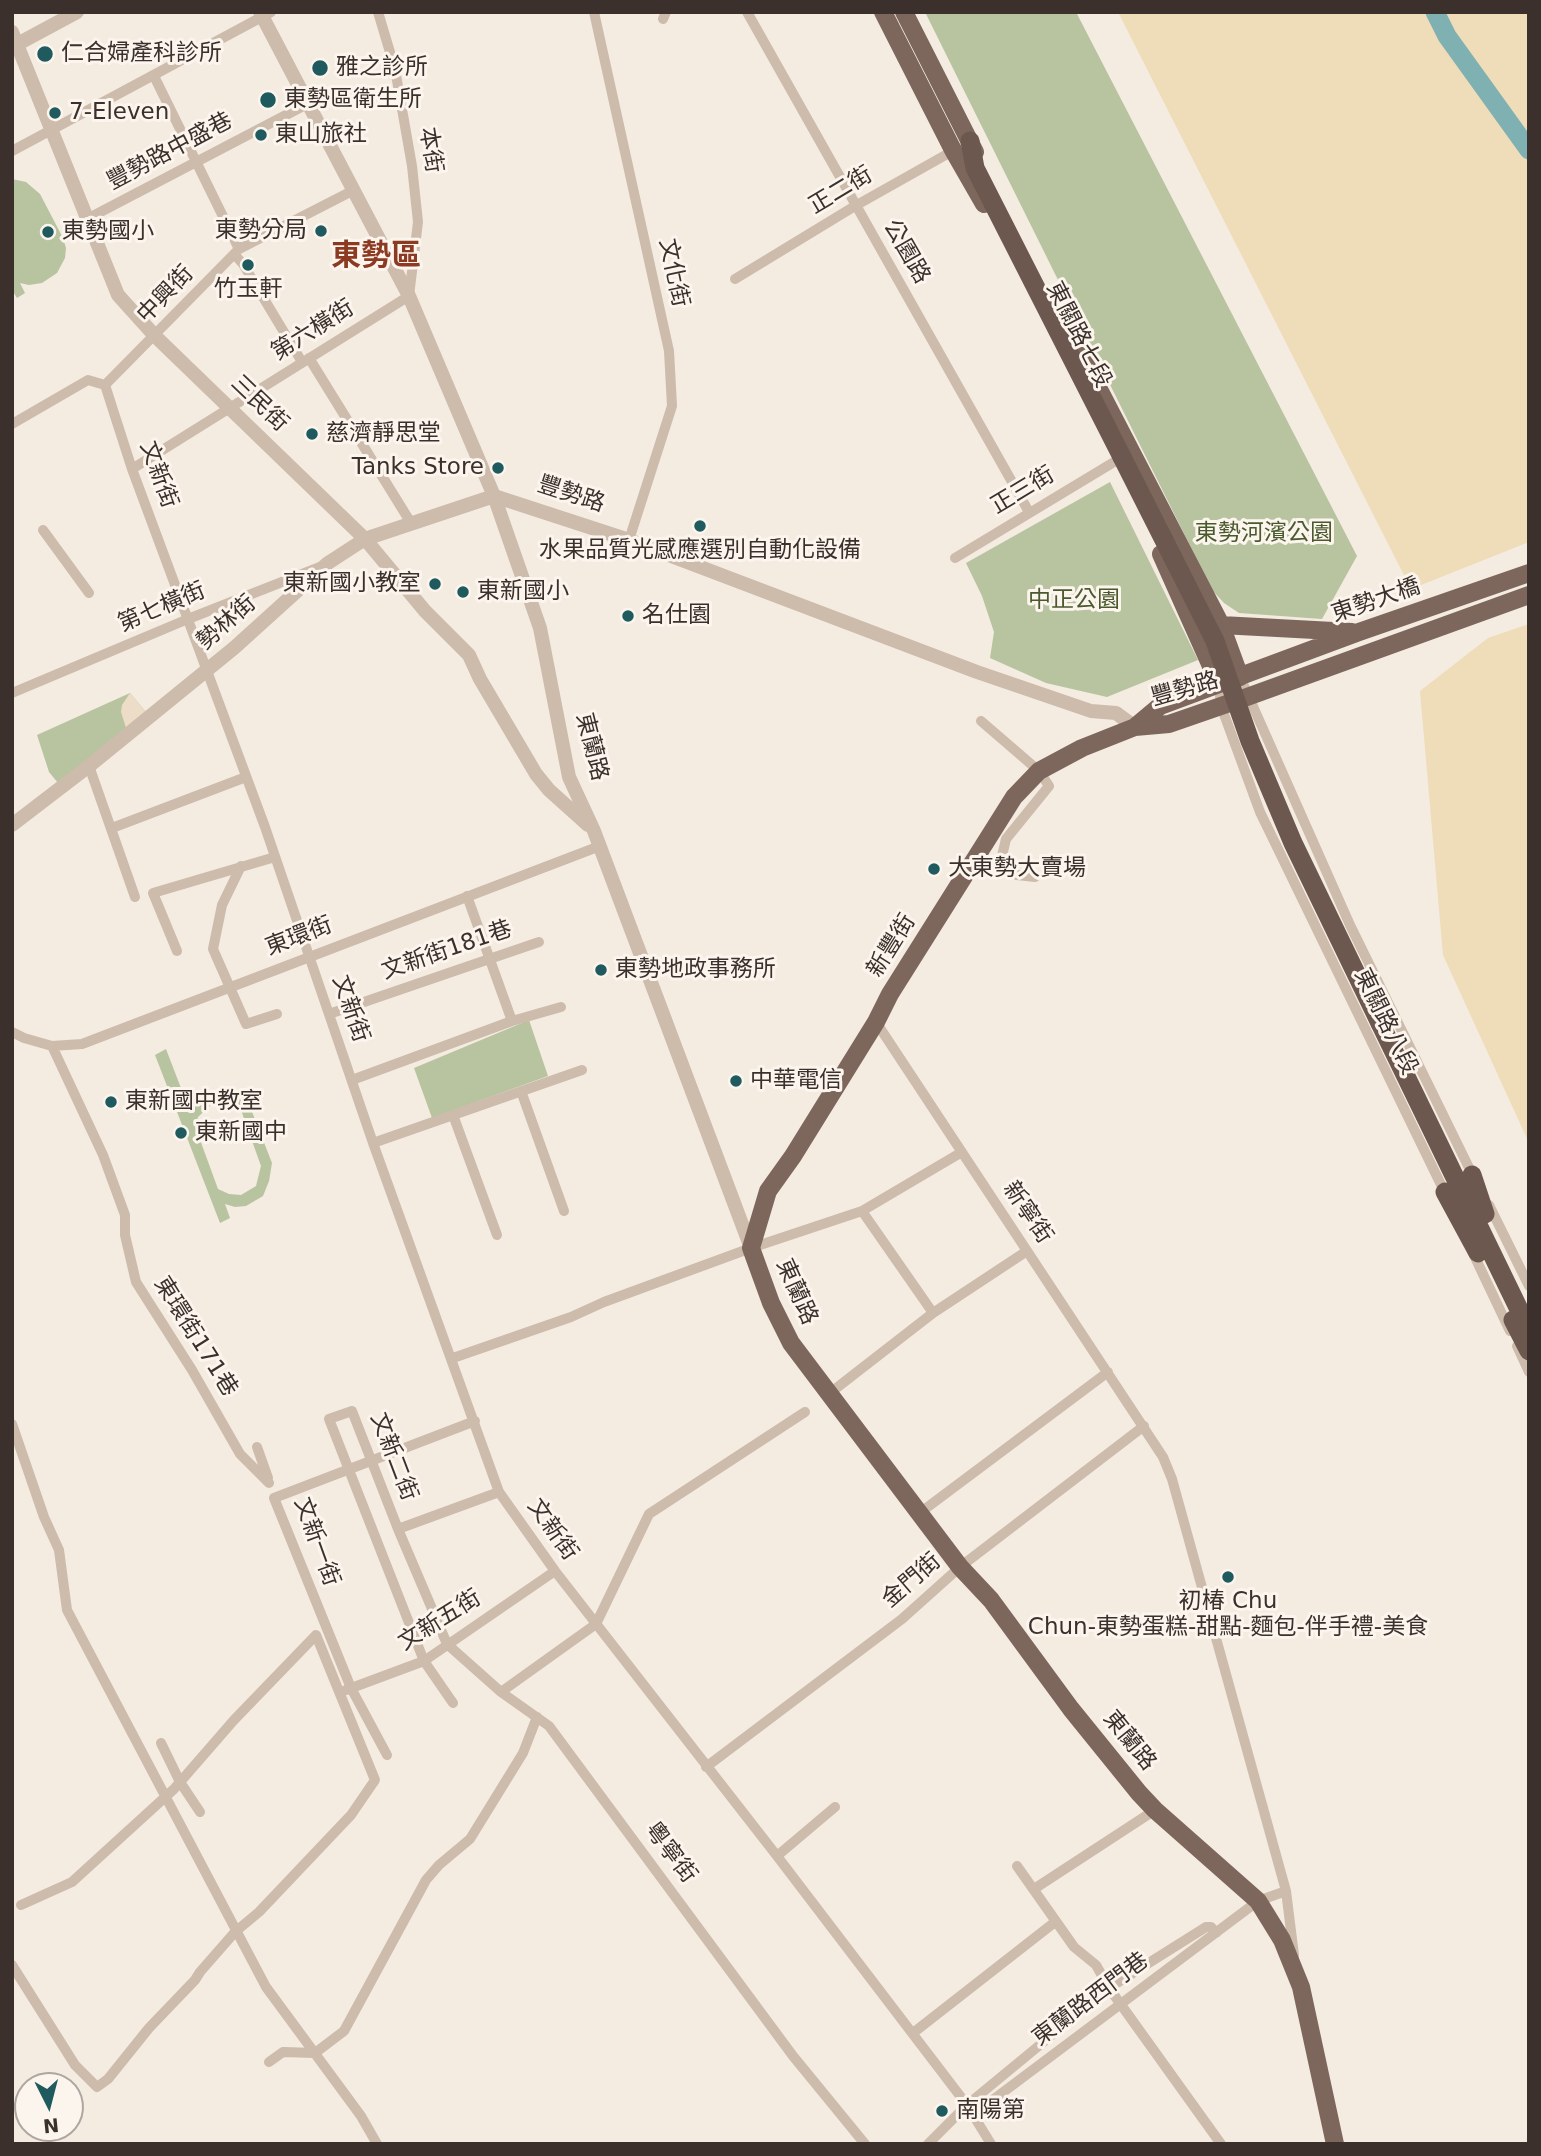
<!DOCTYPE html>
<html>
<head>
<meta charset="utf-8">
<style>
	body { margin:0 }
	#map { position:relative; width:1541px; height:2156px; overflow:hidden; background:#f4ebe1; font-family:"DejaVu Sans",sans-serif }
	canvas { display:block }
	.frame { position:absolute; inset:0; border:14px solid #3b302b; pointer-events:none }
	.north { position:absolute; left:14px; top:2072px; width:70px; height:70px; box-sizing:border-box; background:#fbf5ee; border:2px solid #aea6a0; border-radius:50%; rotate:174deg; font-size:19px; font-weight:700; line-height:28px; text-align:center; color:#3b302b }
	.north::after { content:''; display:block; margin:auto; width:24px; height:32px; background:#1f5a5e; clip-path:polygon(50% 0,100% 100%,50% 72%,0 100%) }
</style>
</head>
<body>
<div id="map">
<canvas width="1541" height="2156"></canvas>
<div class="frame"></div>
<div class="north">N</div>
</div>
<script>
const ctx = document.querySelector('canvas').getContext('2d');
ctx.lineJoin = 'round';
function fill(path, color) { ctx.fillStyle = color; ctx.fill(path, 'evenodd'); }
const shape = rows => new Path2D(rows.map(r => 'M' + r).join(''));
function stroke(path, color, width, dash) { ctx.strokeStyle = color; ctx.lineWidth = width; ctx.lineCap = dash ? 'butt' : 'round'; ctx.setLineDash(dash || []); ctx.stroke(path); }
function drawText(font, color, halo, rows, align = 'center') {
  ctx.font = font + ' "DejaVu Sans","Noto Sans TC",sans-serif'; ctx.lineWidth = 6; ctx.setLineDash([]); ctx.textBaseline = 'middle'; ctx.strokeStyle = halo; ctx.fillStyle = color; for (const [text, x, y, turn = 0] of rows) {
    ctx.save(); ctx.translate(x, y); ctx.rotate((+turn || 0) * Math.PI / 180); ctx.textAlign = isNaN(turn) ? turn : align; if (halo) ctx.strokeText(text, 0, 0); ctx.fillText(text, 0, 0); ctx.restore();
  }
}
fill(shape([
	[925,12,1076,12,1357,556,1322,619,1239,613,1224,603,1212,590],
	[12,179,26,182,40,194,63,238,66,248,65,258,57,273,42,283,29,285,20,283,25,293,17,298,12,290],
	[1110,482,1198,660,1107,697,1046,683,990,658,994,632,982,596,966,563],
	[130,693,146,712,58,783,49,772,37,735],
	[529,1020,548,1076,432,1118,414,1068],
	[166,1049,189,1109,195,1101,212,1092,229,1093,249,1104,272,1163,269,1181,263,1196,246,1206,235,1207,225,1204,230,1218,220,1223,155,1055],
	[214,1102,225,1102,241,1110,261,1166,256,1186,241,1195,229,1194,218,1189,195,1126,198,1117]
]), '#b8c4a0');
fill(shape([
	[1118,12,1529,12,1529,542,1411,589],
	[1529,624,1529,1143,1443,955,1420,691,1488,638]
]), '#efdcb8');
fill(shape([
	[130,693,146,712,126,728,121,712,122,705]
]), '#ecdcc8');
stroke(shape([
	[1435,12,1447,36,1529,150]
]), '#7fb0b2', 19);
stroke(shape([
	[594,12,669,351,672,406,629,540],
	[747,12,1029,512],
	[663,19,666,12],
	[154,76,239,249],
	[12,151,271,12],
	[87,219,309,103],
	[234,254,243,264,302,362],
	[735,279,855,206,958,148],
	[309,358,411,523],
	[105,385,132,469,265,827,373,1143,499,1492,555,1571,777,1856,967,2105,991,2144],
	[12,424,88,380,105,385,239,249,354,190],
	[132,469,409,296,418,222,412,166,395,69,378,12],
	[43,530,89,593],
	[955,558,1114,462],
	[1240,677,1350,925,1474,1178],
	[1219,684,1221,706,1260,812,1446,1195],
	[12,693,188,619,320,567],
	[981,721,1039,771,1049,786,1006,839,1002,856,1006,869,1017,875,1035,877],
	[89,766,135,897],
	[112,828,246,777],
	[241,866,222,905,213,949,246,1024,277,1014],
	[467,896,512,1021],
	[177,951,153,893,275,857],
	[329,1014,539,942],
	[876,1022,1163,1457,1172,1479,1286,1891,1294,1955],
	[12,1032,24,1038,52,1046,82,1044,600,846],
	[52,1046,103,1155,125,1215,125,1235,136,1282,192,1370,240,1454,269,1483],
	[352,1080,512,1021,561,1007],
	[521,1091,564,1211],
	[453,1115,497,1235],
	[373,1143,582,1070],
	[1489,1205,1529,1286],
	[862,1211,933,1313],
	[1472,1251,1510,1331],
	[1517,1346,1529,1372],
	[453,1358,571,1317,604,1302,751,1248,862,1211,962,1152],
	[830,1393,933,1313,1027,1251],
	[805,1412,649,1514,596,1624,501,1692,549,1726,793,2056,865,2144],
	[12,1424,44,1517,59,1550,67,1610,266,1987,361,2116,377,2144],
	[257,1447,268,1478],
	[921,1512,1108,1372],
	[398,1529,499,1492],
	[346,1690,424,1661,555,1571],
	[453,1703,424,1661,329,1419,352,1411,398,1529,447,1644,501,1692],
	[161,1743,180,1782,200,1812],
	[387,1755,351,1688,274,1498,475,1421],
	[706,1767,902,1619,960,1567,1144,1426],
	[777,1856,835,1807],
	[1017,1866,1074,1947,1096,1965,1109,1988,1221,2144],
	[1034,1889,1155,1810],
	[12,1965,75,2065,97,2087,108,2079,149,2028,195,1980,200,1972,235,1932,259,1912,351,1815,375,1780,316,1635,234,1720,174,1789,72,1882,21,1905],
	[913,2033,1055,1922],
	[269,2062,283,2052,315,2053,344,2031,426,1880,439,1865,470,1839,523,1753,537,1717],
	[967,2105,986,2105,1258,1901,1286,1891],
	[928,2144,967,2105,1109,1988,1206,1927,1211,1927,1216,1933]
]), '#cdbbac', 10);
stroke(shape([
	[260,12,409,296,494,496,540,628,569,777,594,831,751,1248],
	[12,32,118,295,155,336,365,539,425,611,469,655,480,679,536,774,549,790,588,825],
	[12,47,77,12],
	[494,496,629,540,977,672,1091,711,1116,713,1135,727],
	[12,825,89,766,234,648,328,563,365,539,494,496]
]), '#cdbbac', 14);
stroke(shape([
	[883,12,953,150,984,204],
	[904,12,975,152],
	[1063,320,1221,625,1240,677],
	[1161,554,1219,684],
	[1221,625,1352,632],
	[1135,727,1160,706,1359,632,1529,573],
	[1335,2144,1301,1987,1282,1940,1258,1901,1155,1810,1139,1793,1071,1709,991,1600,960,1567,791,1343,771,1303,751,1248,768,1191,793,1156,876,1022,890,994,1014,797,1039,771,1082,748,1135,727,1169,724,1247,697,1529,595]
]), '#7d675c', 18);
stroke(shape([
	[970,141,975,168,1122,457],
	[1380,1023,1529,1330],
	[1472,1175,1485,1214],
	[1445,1192,1478,1253],
	[1513,1320,1529,1351]
]), '#6c584f', 19);
stroke(shape([
	[1122,457,1215,641,1250,741,1293,843,1380,1023]
]), '#6c584f', 19);
for (const [x, y, r, color] of [
	[45,54,9,"#1f5a5e"],
	[320,68,9,"#1f5a5e"],
	[268,100,9,"#1f5a5e"],
	[55,113,7,"#1f5a5e"],
	[261,135,7,"#1f5a5e"],
	[321,231,7,"#1f5a5e"],
	[48,232,7,"#1f5a5e"],
	[248,265,7,"#1f5a5e"],
	[312,434,7,"#1f5a5e"],
	[498,468,7,"#1f5a5e"],
	[700,526,7,"#1f5a5e"],
	[435,584,7,"#1f5a5e"],
	[463,592,7,"#1f5a5e"],
	[628,616,7,"#1f5a5e"],
	[934,869,7,"#1f5a5e"],
	[601,970,7,"#1f5a5e"],
	[736,1081,7,"#1f5a5e"],
	[111,1102,7,"#1f5a5e"],
	[181,1133,7,"#1f5a5e"],
	[1228,1577,7,"#1f5a5e"],
	[942,2111,7,"#1f5a5e"]
]) { const dot = new Path2D(); dot.arc(x, y, r, 0, 2 * Math.PI); ctx.fillStyle = color; ctx.fill(dot); stroke(dot, '#fbf5ee', 2.5); }
drawText('23px', '#3b302b', '#fbf5ee', [
	["仁合婦產科診所",61,54],
	["雅之診所",336,68],
	["東勢區衛生所",284,100],
	["7-Eleven",69,113],
	["東山旅社",275,135],
	["東勢分局",307,231,"right"],
	["東勢國小",62,232],
	["竹玉軒",248,290,"center"],
	["慈濟靜思堂",326,434],
	["Tanks Store",484,468,"right"],
	["水果品質光感應選別自動化設備",700,551,"center"],
	["東新國小教室",421,584,"right"],
	["東新國小",477,592],
	["名仕園",642,616],
	["大東勢大賣場",948,869],
	["東勢地政事務所",615,970],
	["中華電信",750,1081],
	["東新國中教室",125,1102],
	["東新國中",195,1133],
	["初椿 Chu",1228,1602,"center"],
	["Chun-東勢蛋糕-甜點-麵包-伴手禮-美食",1228,1628,"center"],
	["南陽第",956,2111]
], 'left');
drawText('23px', '#3b302b', '#fbf5ee', [
	["本街",430,150,81],
	["豐勢路中盛巷",170,152,-28],
	["正二街",841,191,-31],
	["公園路",906,252,60],
	["文化街",673,273,78],
	["中興街",166,295,-46],
	["第六橫街",313,331,-32],
	["東關路七段",1078,335,63],
	["三民街",259,404,44],
	["文新街",158,475,70],
	["正三街",1023,491,-31],
	["豐勢路",571,495,18],
	["東勢大橋",1376,601,-19],
	["第七橫街",162,608,-23],
	["勢林街",227,623,-41],
	["豐勢路",1185,690,-16],
	["東蘭路",591,747,76],
	["東環街",299,937,-21],
	["新豐街",892,946,-58],
	["文新街181巷",447,951,-19],
	["文新街",350,1009,71],
	["東關路八段",1385,1022,64],
	["新寧街",1027,1213,56],
	["東蘭路",796,1292,66],
	["東環街171巷",195,1337,58],
	["文新二街",393,1457,69],
	["文新街",552,1530,55],
	["文新一街",316,1542,70],
	["金門街",912,1581,-41],
	["文新五街",440,1621,-32],
	["東蘭路",1129,1741,51],
	["粵寧街",670,1853,53],
	["東蘭路西門巷",1091,2000,-37]
]);
drawText('23px', '#4a5a2e', '#fbf5ee', [
	["東勢河濱公園",1264,534],
	["中正公園",1074,601]
]);
drawText('bold 30px', '#8c3b22', '#fbf5ee', [
	["東勢區",376,257]
]);
</script>
</body>
</html>
